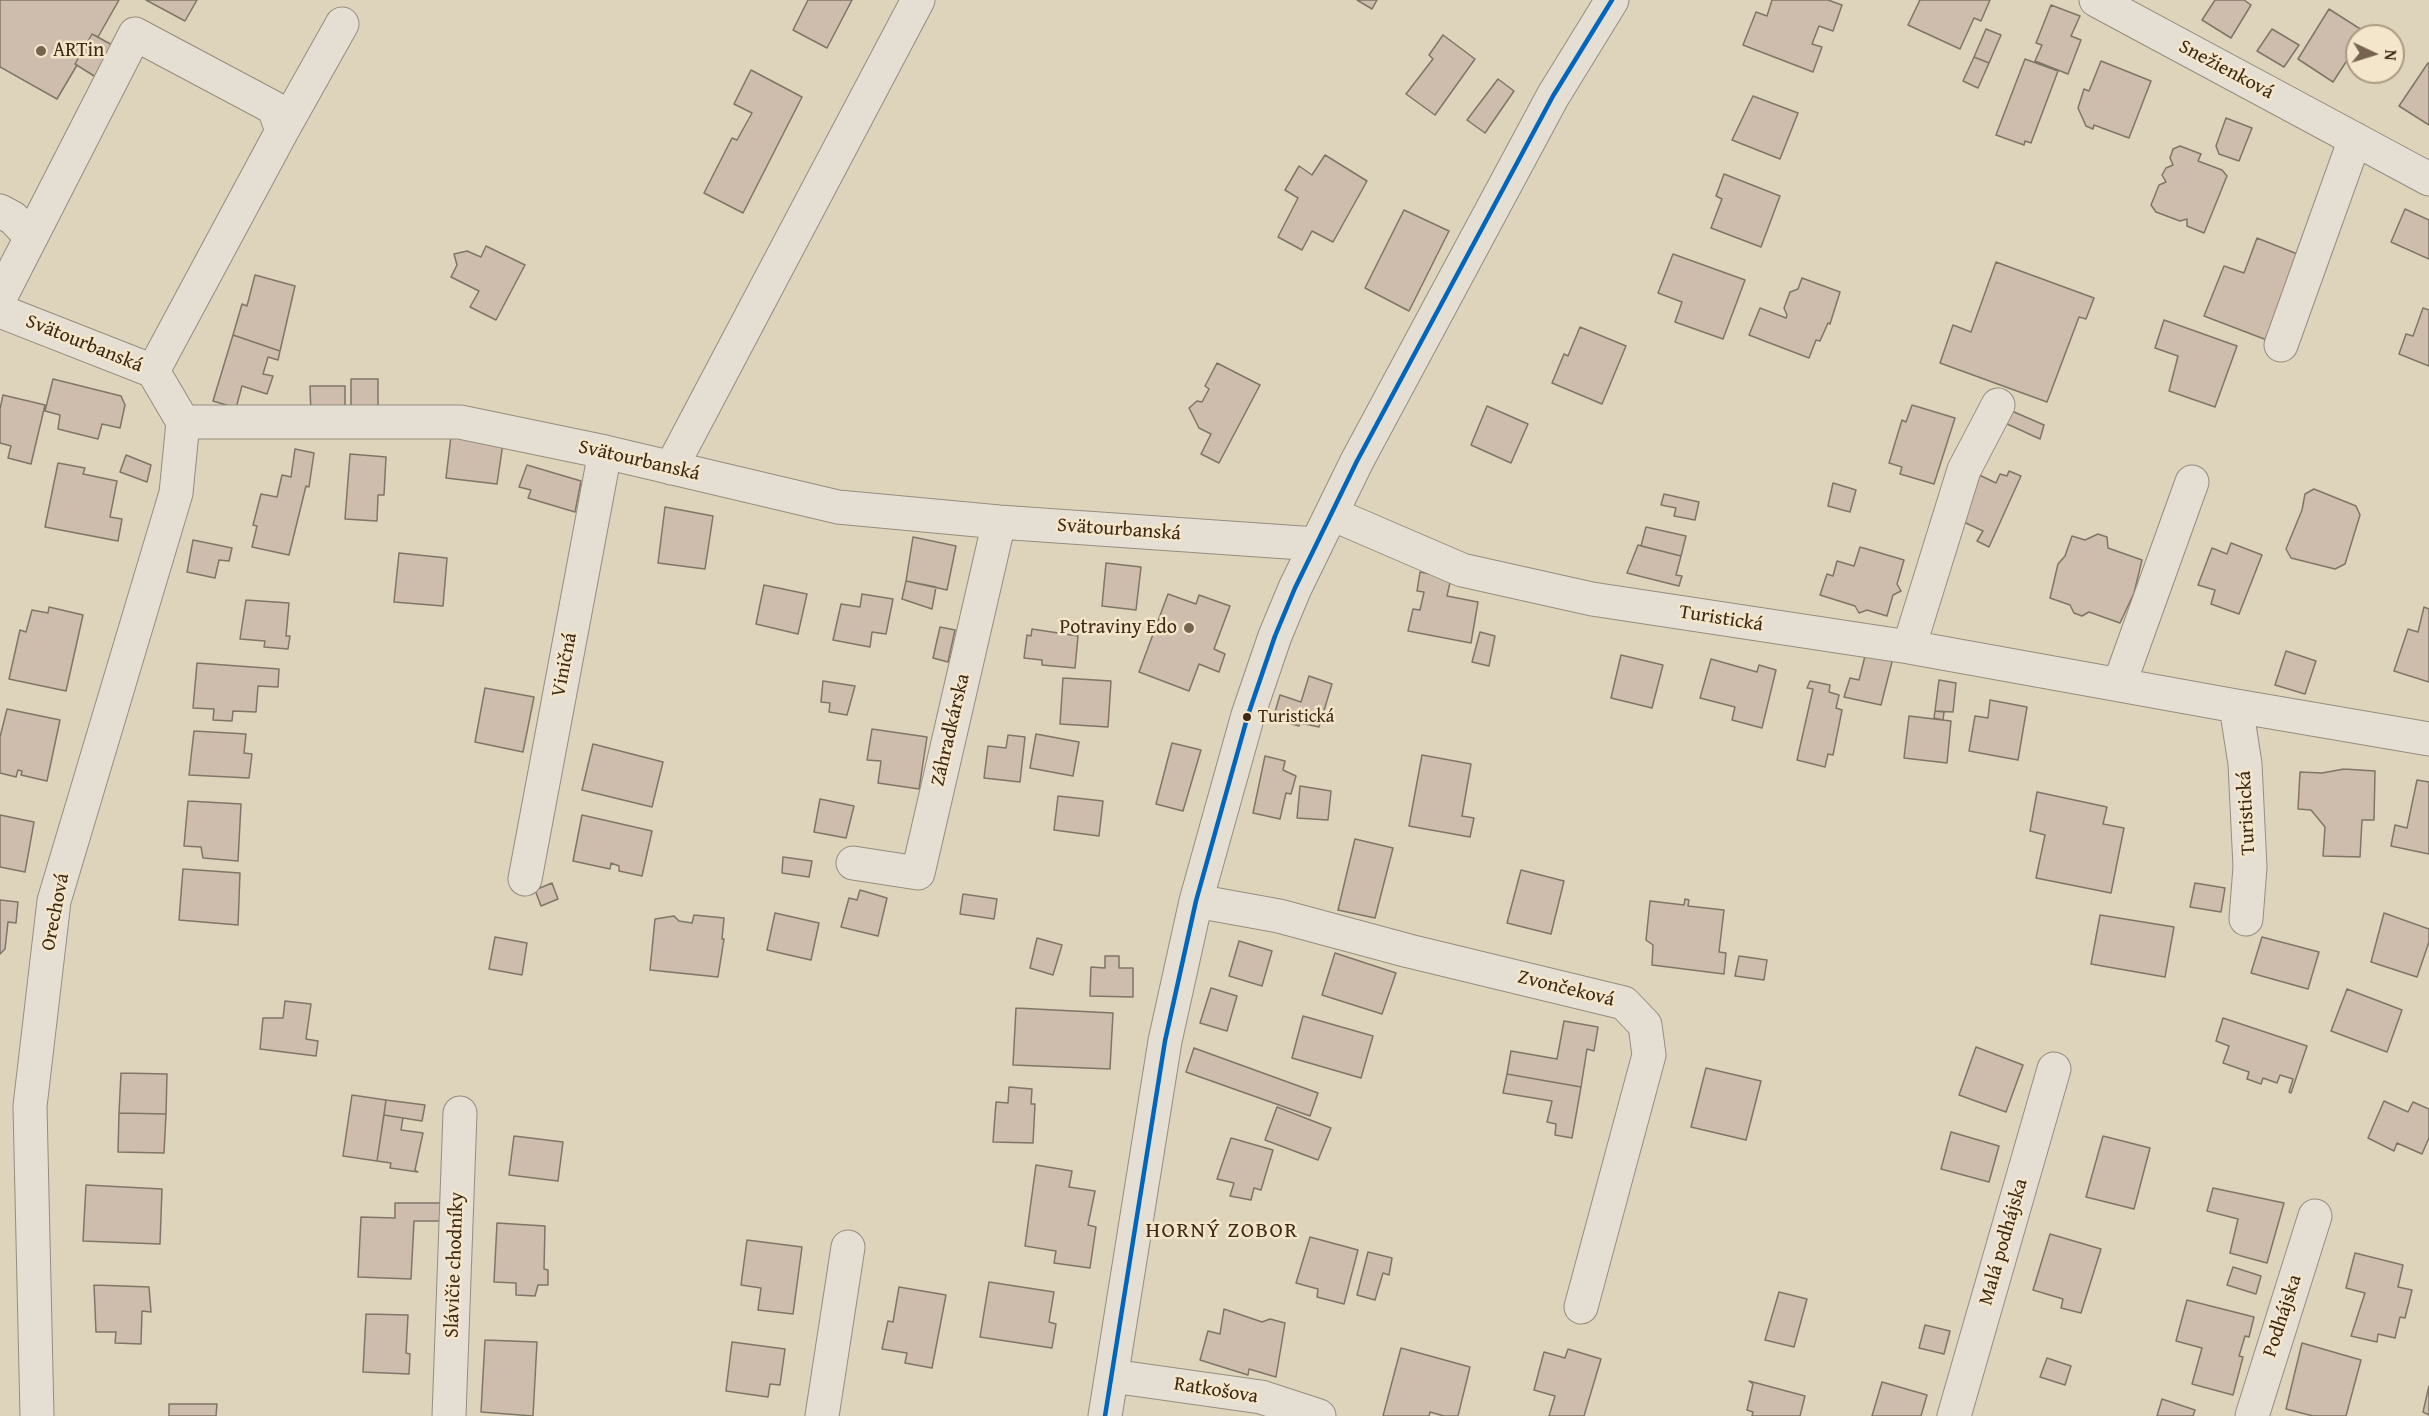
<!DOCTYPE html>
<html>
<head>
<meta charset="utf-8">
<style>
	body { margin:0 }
	#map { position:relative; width:2429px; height:1416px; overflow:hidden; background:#ded3bb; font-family:"Gentium Book Plus",serif }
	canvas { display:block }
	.north { position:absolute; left:2345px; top:24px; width:60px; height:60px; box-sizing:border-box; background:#f3e6ca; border:2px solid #ab9a82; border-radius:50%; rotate:94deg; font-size:16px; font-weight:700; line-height:24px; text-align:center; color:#3f2916 }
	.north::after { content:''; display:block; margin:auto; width:21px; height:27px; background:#776450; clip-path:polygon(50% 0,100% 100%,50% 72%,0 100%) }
</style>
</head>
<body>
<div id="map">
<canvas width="2429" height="1416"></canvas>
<div class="north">N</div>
</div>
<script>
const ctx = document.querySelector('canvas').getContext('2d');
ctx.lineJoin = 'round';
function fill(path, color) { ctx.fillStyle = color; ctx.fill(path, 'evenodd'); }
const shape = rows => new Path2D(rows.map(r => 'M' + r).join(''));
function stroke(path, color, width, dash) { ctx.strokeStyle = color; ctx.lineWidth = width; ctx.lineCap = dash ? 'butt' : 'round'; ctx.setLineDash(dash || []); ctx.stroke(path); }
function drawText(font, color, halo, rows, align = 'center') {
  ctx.font = font + ' "Gentium Book Plus",serif'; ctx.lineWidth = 5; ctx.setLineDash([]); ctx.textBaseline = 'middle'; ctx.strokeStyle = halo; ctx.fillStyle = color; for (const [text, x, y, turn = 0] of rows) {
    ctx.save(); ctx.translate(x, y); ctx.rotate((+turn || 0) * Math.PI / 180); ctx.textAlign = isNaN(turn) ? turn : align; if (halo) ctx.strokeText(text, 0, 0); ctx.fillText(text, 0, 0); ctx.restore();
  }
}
const building = shape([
	[0,0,119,0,98,37,92,34,75,64,77,65,57,99,0,67,0,0],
	[146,0,197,0,185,21,146,0],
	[808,0,852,0,827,48,793,30,808,0],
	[1357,0,1377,0,1372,9,1357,0],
	[1772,0,1828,0,1842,5,1833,31,1819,26,1812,44,1822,47,1813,72,1743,45,1756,12,1767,16,1772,0],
	[1920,0,1919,0,1990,0,1981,21,1974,18,1960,49,1908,25,1920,0],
	[2215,0,2244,0,2251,5,2231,38,2202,20,2215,0],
	[2051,5,2080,16,2071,36,2081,40,2068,74,2035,61,2042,45,2036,43,2051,5],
	[2329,9,2365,32,2363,36,2357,36,2357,45,2333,82,2298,59,2329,9],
	[1986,29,2001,35,1989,63,1974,57,1986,29],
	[2272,29,2299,45,2284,67,2257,51,2272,29],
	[92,34,116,47,99,79,75,64,92,34],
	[1443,35,1475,59,1435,115,1406,94,1433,59,1429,55,1443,35],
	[1974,57,1989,63,1978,88,1963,81,1974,57],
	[2025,59,2058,71,2031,143,2025,141,2024,145,1996,135,2025,59],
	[2101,61,2151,81,2129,138,2094,125,2093,129,2086,126,2078,108,2084,89,2089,91,2101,61],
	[2428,63,2429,64,2429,125,2399,106,2428,63],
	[751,70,802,97,743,213,704,193,732,138,737,140,752,113,734,104,751,70],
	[1498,79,1514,91,1485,133,1467,120,1498,79],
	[1753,96,1798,113,1780,159,1732,140,1753,96],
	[2226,118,2252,128,2239,161,2219,154,2216,146,2226,118],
	[2180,146,2201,154,2198,161,2222,170,2227,176,2204,233,2187,226,2187,219,2180,221,2156,212,2151,205,2159,185,2166,182,2162,175,2166,168,2173,165,2170,158,2173,149,2180,146],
	[1325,155,1367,181,1333,242,1312,231,1302,250,1278,237,1298,198,1285,190,1299,166,1312,175,1325,155],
	[1724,174,1780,196,1761,247,1711,228,1722,199,1716,196,1724,174],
	[2405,209,2429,220,2429,259,2391,242,2405,209],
	[1404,210,1449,231,1409,311,1365,288,1404,210],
	[2257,238,2305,257,2272,342,2204,316,2224,266,2244,273,2257,238],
	[486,246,525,265,496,320,470,307,479,291,451,277,457,265,454,254,467,251,481,257,486,246],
	[1673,254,1745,280,1723,339,1675,322,1682,302,1658,293,1673,254],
	[1996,262,2094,298,2086,319,2079,317,2047,402,1940,363,1953,325,1971,332,1996,262],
	[255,275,295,286,280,351,233,335,242,304,247,306,255,275],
	[1802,278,1840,292,1830,324,1828,323,1820,341,1816,340,1809,358,1749,335,1760,308,1786,318,1787,315,1784,308,1790,292,1798,289,1802,278],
	[2423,308,2429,310,2429,366,2399,354,2406,334,2413,336,2423,308],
	[2164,320,2237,346,2215,407,2169,391,2178,356,2155,348,2164,320],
	[1580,327,1626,346,1602,404,1552,383,1564,354,1568,356,1580,327],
	[233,335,280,351,278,360,268,357,263,374,273,376,267,394,242,386,236,408,213,401,233,335],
	[1217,363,1260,385,1219,463,1201,454,1211,434,1199,428,1189,408,1197,401,1202,402,1209,389,1205,386,1217,363],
	[53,379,121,396,125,405,120,428,102,424,98,439,58,429,60,415,45,411,53,379],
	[351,379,378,379,378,406,351,406,351,379],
	[310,386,345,386,345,413,311,414,310,386],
	[3,395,45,405,31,464,8,458,11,446,0,443,0,409,3,395],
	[1912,405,1955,418,1934,484,1900,474,1902,467,1889,463,1902,420,1906,422,1912,405],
	[1487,406,1528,424,1511,463,1471,445,1487,406],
	[2005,408,2044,425,2040,439,2005,423,2005,408],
	[451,436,503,443,497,484,446,478,451,436],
	[295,449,314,453,309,487,306,486,289,555,252,547,257,526,253,525,261,494,277,497,282,475,291,477,295,449],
	[350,454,386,457,384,495,378,495,377,521,345,519,350,454],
	[126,455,151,465,147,482,120,472,126,455],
	[58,463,85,468,83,474,117,481,110,517,122,519,118,541,45,527,58,463],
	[527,465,581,481,575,512,528,498,531,490,519,487,527,465],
	[2009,471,2021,476,1989,547,1977,541,1983,531,1953,517,1973,472,1996,483,2000,474,2007,476,2009,471],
	[1833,483,1856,490,1850,512,1828,506,1833,483],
	[2314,489,2356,506,2360,515,2345,564,2335,569,2291,558,2286,549,2302,510,2305,494,2314,489],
	[1664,494,1699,502,1695,520,1674,516,1676,508,1661,505,1664,494],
	[665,507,713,516,705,569,658,563,665,507],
	[1646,527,1686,536,1681,556,1641,546,1646,527],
	[2098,534,2107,537,2108,548,2142,560,2134,593,2120,623,2089,612,2082,616,2074,613,2070,605,2050,598,2058,564,2065,556,2072,536,2085,540,2098,534],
	[913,537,956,546,947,590,906,581,913,537],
	[193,540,232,548,229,561,219,560,215,578,187,572,193,540],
	[2231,543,2262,555,2239,614,2211,604,2215,590,2198,585,2212,548,2227,554,2231,543],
	[1638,545,1681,556,1676,575,1682,576,1679,586,1627,573,1638,545],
	[1860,547,1904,560,1897,584,1901,591,1893,595,1887,616,1867,610,1859,613,1855,606,1820,595,1827,574,1833,576,1837,561,1854,566,1860,547],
	[399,553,447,558,443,606,394,602,399,553],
	[1106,563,1141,567,1136,610,1102,606,1106,563],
	[1420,572,1451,578,1447,596,1478,602,1471,643,1408,631,1413,609,1420,610,1424,592,1417,591,1420,572],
	[906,581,936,587,932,609,902,599,906,581],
	[764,585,807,594,798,634,756,624,764,585],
	[862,594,893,599,886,634,872,632,870,647,833,640,841,604,860,607,862,594],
	[1168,594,1196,604,1199,595,1230,606,1214,649,1225,654,1219,672,1199,664,1189,691,1139,672,1168,594],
	[246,600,289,603,286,636,290,636,288,649,264,647,265,641,240,639,246,600],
	[49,607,83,615,66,691,9,679,20,630,26,632,32,610,48,613,49,607],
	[2424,607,2429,609,2429,682,2394,671,2408,629,2418,632,2424,607],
	[940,627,955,630,948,662,933,658,940,627],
	[1032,629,1078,636,1075,668,1042,665,1042,660,1024,658,1027,635,1031,636,1032,629],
	[1480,632,1495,636,1489,666,1472,662,1480,632],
	[2286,651,2316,661,2305,694,2275,685,2286,651],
	[1866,652,1893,658,1881,705,1844,697,1850,678,1859,680,1866,652],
	[1621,655,1663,665,1652,708,1611,698,1621,655],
	[1711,659,1757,672,1759,665,1776,670,1762,728,1732,720,1735,707,1700,698,1711,659],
	[197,663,279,669,278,687,258,686,256,712,233,711,232,721,213,720,214,709,193,708,197,663],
	[1309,676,1332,684,1319,727,1300,723,1299,726,1273,719,1280,695,1301,702,1309,676],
	[1063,678,1111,681,1108,727,1060,724,1063,678],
	[1939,680,1956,683,1953,712,1935,711,1939,680],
	[823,681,855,686,847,715,829,712,830,703,821,702,823,681],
	[1810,681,1830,685,1829,692,1839,695,1836,708,1842,710,1833,755,1828,754,1825,767,1797,760,1813,689,1807,688,1810,681],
	[485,688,534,697,523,752,475,742,485,688],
	[1990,700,2027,707,2018,760,1969,751,1975,716,1988,718,1990,700],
	[7,709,60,720,47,781,21,775,22,771,18,770,16,777,0,773,0,737,7,709],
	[1935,711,1944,712,1943,720,1934,718,1935,711],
	[1909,716,1951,721,1947,763,1904,758,1909,716],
	[872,729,927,737,919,789,878,783,881,761,867,760,872,729],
	[194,731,246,734,244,753,252,754,249,778,189,775,194,731],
	[1036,734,1079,742,1073,776,1030,768,1036,734],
	[1008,735,1025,737,1020,782,984,778,988,746,1006,748,1008,735],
	[1172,743,1201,750,1183,811,1156,804,1172,743],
	[593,744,663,762,652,807,582,790,593,744],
	[1422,755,1471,764,1462,816,1474,818,1470,837,1409,826,1422,755],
	[1265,756,1285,761,1283,770,1296,776,1291,794,1286,793,1280,819,1253,813,1265,756],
	[2344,769,2375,771,2374,820,2362,820,2360,857,2323,856,2325,827,2311,810,2298,809,2300,772,2322,773,2344,769],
	[2417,780,2429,782,2429,854,2391,846,2395,825,2407,828,2417,780],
	[1300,786,1331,791,1328,820,1297,818,1300,786],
	[2037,792,2107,807,2103,824,2124,828,2111,893,2036,878,2045,835,2030,831,2037,792],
	[1058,796,1103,801,1099,836,1054,830,1058,796],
	[820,799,854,806,846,838,814,832,820,799],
	[188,801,241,804,238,861,203,858,201,847,184,846,188,801],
	[0,815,34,822,25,872,0,867,0,815],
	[582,815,652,831,642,876,619,871,619,866,611,863,610,869,573,861,582,815],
	[1355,839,1393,848,1375,918,1338,910,1355,839],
	[783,857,812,861,809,877,782,873,783,857],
	[183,869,240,873,238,925,179,920,183,869],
	[1521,870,1564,881,1551,934,1507,923,1521,870],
	[552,883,558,899,541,906,535,890,552,883],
	[2195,883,2225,888,2221,912,2190,907,2195,883],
	[860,890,887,898,878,936,841,927,849,898,857,900,860,890],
	[963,894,997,899,994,919,960,914,963,894],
	[1685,899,1689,900,1688,906,1724,910,1719,952,1726,953,1724,974,1652,965,1653,945,1646,940,1650,901,1684,905,1685,899],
	[0,900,18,902,16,923,8,922,5,949,0,954,0,900],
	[775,913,819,923,811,960,767,950,775,913],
	[2384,913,2429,929,2429,942,2417,977,2371,962,2384,913],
	[694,915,724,918,722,939,724,939,718,977,650,970,655,919,674,916,679,921,692,923,694,915],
	[2100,915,2174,927,2165,977,2091,964,2100,915],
	[495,937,527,943,522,975,489,969,495,937],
	[2262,937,2319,952,2308,989,2251,973,2262,937],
	[1037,938,1062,945,1053,975,1030,968,1037,938],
	[1239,941,1272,951,1262,986,1229,976,1239,941],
	[1335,953,1396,973,1382,1014,1322,995,1335,953],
	[1105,956,1119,956,1119,968,1133,968,1133,997,1090,996,1091,967,1105,968,1105,956],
	[1739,956,1767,960,1764,980,1735,976,1739,956],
	[1211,988,1237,996,1227,1031,1200,1023,1211,988],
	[2347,989,2402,1010,2387,1052,2331,1031,2347,989],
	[285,1001,311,1004,306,1039,318,1041,316,1056,260,1049,263,1018,283,1018,285,1001],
	[1016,1008,1113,1013,1110,1069,1013,1065,1016,1008],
	[1303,1016,1373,1036,1361,1078,1292,1058,1303,1016],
	[2223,1018,2307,1046,2291,1093,2289,1092,2293,1079,2280,1075,2277,1083,2263,1078,2261,1084,2247,1079,2249,1072,2223,1063,2229,1046,2216,1041,2223,1018],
	[1564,1021,1598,1027,1594,1051,1587,1049,1581,1087,1507,1074,1511,1051,1557,1059,1564,1021],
	[1976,1047,2023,1065,2006,1112,1959,1095,1976,1047],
	[1194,1048,1318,1093,1310,1116,1186,1072,1194,1048],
	[1706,1068,1761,1081,1746,1140,1691,1127,1706,1068],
	[121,1073,167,1074,166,1114,119,1113,121,1073],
	[1507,1074,1581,1087,1572,1138,1555,1135,1556,1124,1547,1122,1552,1101,1503,1093,1507,1074],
	[1009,1087,1032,1089,1031,1104,1035,1104,1033,1143,993,1142,996,1102,1008,1103,1009,1087],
	[352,1095,386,1100,377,1161,343,1156,352,1095],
	[386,1100,425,1105,422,1121,384,1115,386,1100],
	[2384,1101,2408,1112,2413,1102,2429,1109,2429,1138,2422,1154,2397,1143,2394,1151,2368,1138,2384,1101],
	[1277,1107,1331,1128,1318,1160,1265,1140,1277,1107],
	[119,1113,166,1114,164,1153,118,1152,119,1113],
	[384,1115,403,1118,401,1130,423,1133,415,1170,418,1172,390,1168,391,1163,377,1161,384,1115],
	[1951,1132,1999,1146,1989,1182,1941,1169,1951,1132],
	[514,1136,563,1142,558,1181,509,1175,514,1136],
	[2103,1136,2150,1148,2134,1209,2086,1197,2103,1136],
	[1231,1138,1273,1150,1261,1190,1254,1188,1251,1200,1230,1196,1234,1183,1217,1179,1231,1138],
	[1036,1165,1072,1171,1069,1187,1095,1191,1088,1225,1096,1227,1090,1268,1054,1263,1056,1251,1025,1246,1036,1165],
	[86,1185,162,1189,160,1244,83,1241,86,1185],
	[2213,1188,2284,1203,2267,1263,2230,1253,2238,1219,2207,1211,2213,1188],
	[395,1203,441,1203,440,1221,414,1221,411,1279,358,1277,361,1217,395,1218,395,1203],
	[497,1223,545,1226,544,1269,548,1270,548,1285,538,1285,535,1296,516,1295,516,1283,494,1282,497,1223],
	[2050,1234,2101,1249,2081,1313,2061,1308,2063,1299,2033,1290,2050,1234],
	[1310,1237,1358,1250,1344,1304,1317,1297,1318,1289,1296,1283,1310,1237],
	[747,1240,802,1247,793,1314,758,1310,761,1288,741,1285,747,1240],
	[1368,1252,1392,1258,1389,1275,1383,1273,1375,1300,1357,1295,1368,1252],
	[2355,1253,2403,1265,2398,1287,2412,1290,2405,1318,2400,1317,2395,1338,2378,1334,2377,1342,2351,1336,2365,1293,2346,1288,2355,1253],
	[2233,1267,2261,1276,2256,1294,2227,1285,2233,1267],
	[989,1282,1054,1292,1049,1322,1056,1324,1052,1348,980,1337,989,1282],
	[94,1285,149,1287,151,1312,142,1311,141,1344,115,1343,116,1332,96,1332,94,1285],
	[899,1287,946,1295,932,1368,905,1363,907,1353,882,1349,888,1321,893,1322,899,1287],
	[1779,1292,1807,1299,1794,1347,1765,1340,1779,1292],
	[2187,1300,2254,1317,2249,1337,2245,1336,2239,1356,2243,1357,2233,1395,2192,1384,2202,1348,2176,1341,2187,1300],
	[1224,1309,1262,1322,1270,1319,1285,1323,1276,1377,1249,1369,1248,1375,1200,1360,1208,1331,1220,1334,1224,1309],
	[366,1314,408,1315,406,1353,410,1354,409,1374,363,1372,366,1314],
	[1925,1325,1950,1331,1944,1354,1919,1348,1925,1325],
	[485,1340,537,1342,533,1416,481,1412,485,1340],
	[732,1342,785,1349,780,1385,770,1384,768,1397,726,1391,732,1342],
	[2302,1343,2361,1360,2346,1416,2313,1416,2286,1409,2302,1343],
	[1401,1348,1470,1367,1458,1416,1444,1416,1430,1412,1429,1416,1383,1416,1401,1348],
	[1568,1349,1601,1359,1584,1416,1549,1416,1555,1396,1534,1390,1544,1352,1565,1358,1568,1349],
	[2047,1358,2071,1366,2065,1385,2040,1377,2047,1358],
	[1749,1381,1805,1396,1800,1416,1752,1416,1753,1412,1747,1410,1753,1384,1749,1381],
	[1882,1382,1927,1395,1921,1416,1872,1416,1882,1382],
	[2429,1386,2429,1415,2423,1412,2429,1386],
	[2162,1399,2195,1410,2193,1416,2157,1416,2162,1399],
	[169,1404,217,1404,216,1416,169,1416,169,1404]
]);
fill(building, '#cebdac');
stroke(building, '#7f7667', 1.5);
const minor = shape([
	[2096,0,2429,179],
	[282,131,342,24],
	[0,211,13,218,31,237],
	[0,298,135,34,274,108,282,131,153,371],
	[0,311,153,371,183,422],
	[2281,345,2355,139],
	[183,422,460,422,605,452,838,507,999,522,1316,544],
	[671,468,918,0],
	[1332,514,1462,570,1592,599,1909,647,2236,706,2429,739],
	[1909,647,1964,470,1998,405],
	[2119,685,2192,482],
	[2236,706,2245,764,2250,867,2246,919],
	[853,863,918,873,999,522],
	[525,879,605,452],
	[1196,901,1279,916,1409,951,1624,1003,1645,1025,1649,1055,1581,1307],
	[1112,1376,1261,1397,1319,1416],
	[37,1416,30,1106,54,901,176,493,183,422],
	[449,1416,460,1113],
	[822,1416,848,1247],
	[1105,1416,1165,1041,1196,901,1248,715,1275,636,1295,588,1357,461,1553,96,1612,0],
	[1954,1416,2054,1069],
	[2252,1416,2315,1216]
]);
stroke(minor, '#968d7d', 35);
stroke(minor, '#e5dfd3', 33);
stroke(shape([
	[1105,1416,1165,1041,1196,901,1248,715,1275,636,1295,588,1357,461,1553,96,1612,0]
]), '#0065bd', 4.5);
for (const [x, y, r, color] of [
	[41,51,6,"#776450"],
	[1189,628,6,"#776450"],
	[1247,717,5,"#3f2916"]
]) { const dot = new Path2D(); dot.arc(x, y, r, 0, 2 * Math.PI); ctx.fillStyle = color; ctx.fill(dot); stroke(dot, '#f3e6ca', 2); }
drawText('18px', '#3f2916', '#f3e6ca', [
	["Turistická",1258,717]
], 'left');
drawText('20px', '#3f2916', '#f3e6ca', [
	["ARTin",53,51],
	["Potraviny Edo",1177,628,"right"]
], 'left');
drawText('20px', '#3f2916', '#f3e6ca', [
	["Snežienková",2226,70,28],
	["Svätourbanská",84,344,22],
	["Svätourbanská",639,461,13],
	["Svätourbanská",1119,530,4],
	["Turistická",1721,619,9],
	["Viničná",565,665,-79],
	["Záhradkárska",951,730,-77],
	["Turistická",2247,813,-93],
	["Orechová",56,912,-79],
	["Zvončeková",1566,989,14],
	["Malá podhájska",2004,1242,-74],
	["Slávičie chodníky",455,1265,-88],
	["Podhájska",2283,1316,-72],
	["Ratkošova",1216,1391,9]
]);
ctx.letterSpacing = '1.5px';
drawText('22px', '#3f2916', '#f3e6ca', [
	["HORNÝ ZOBOR",1222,1231]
]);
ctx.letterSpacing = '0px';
</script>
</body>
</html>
